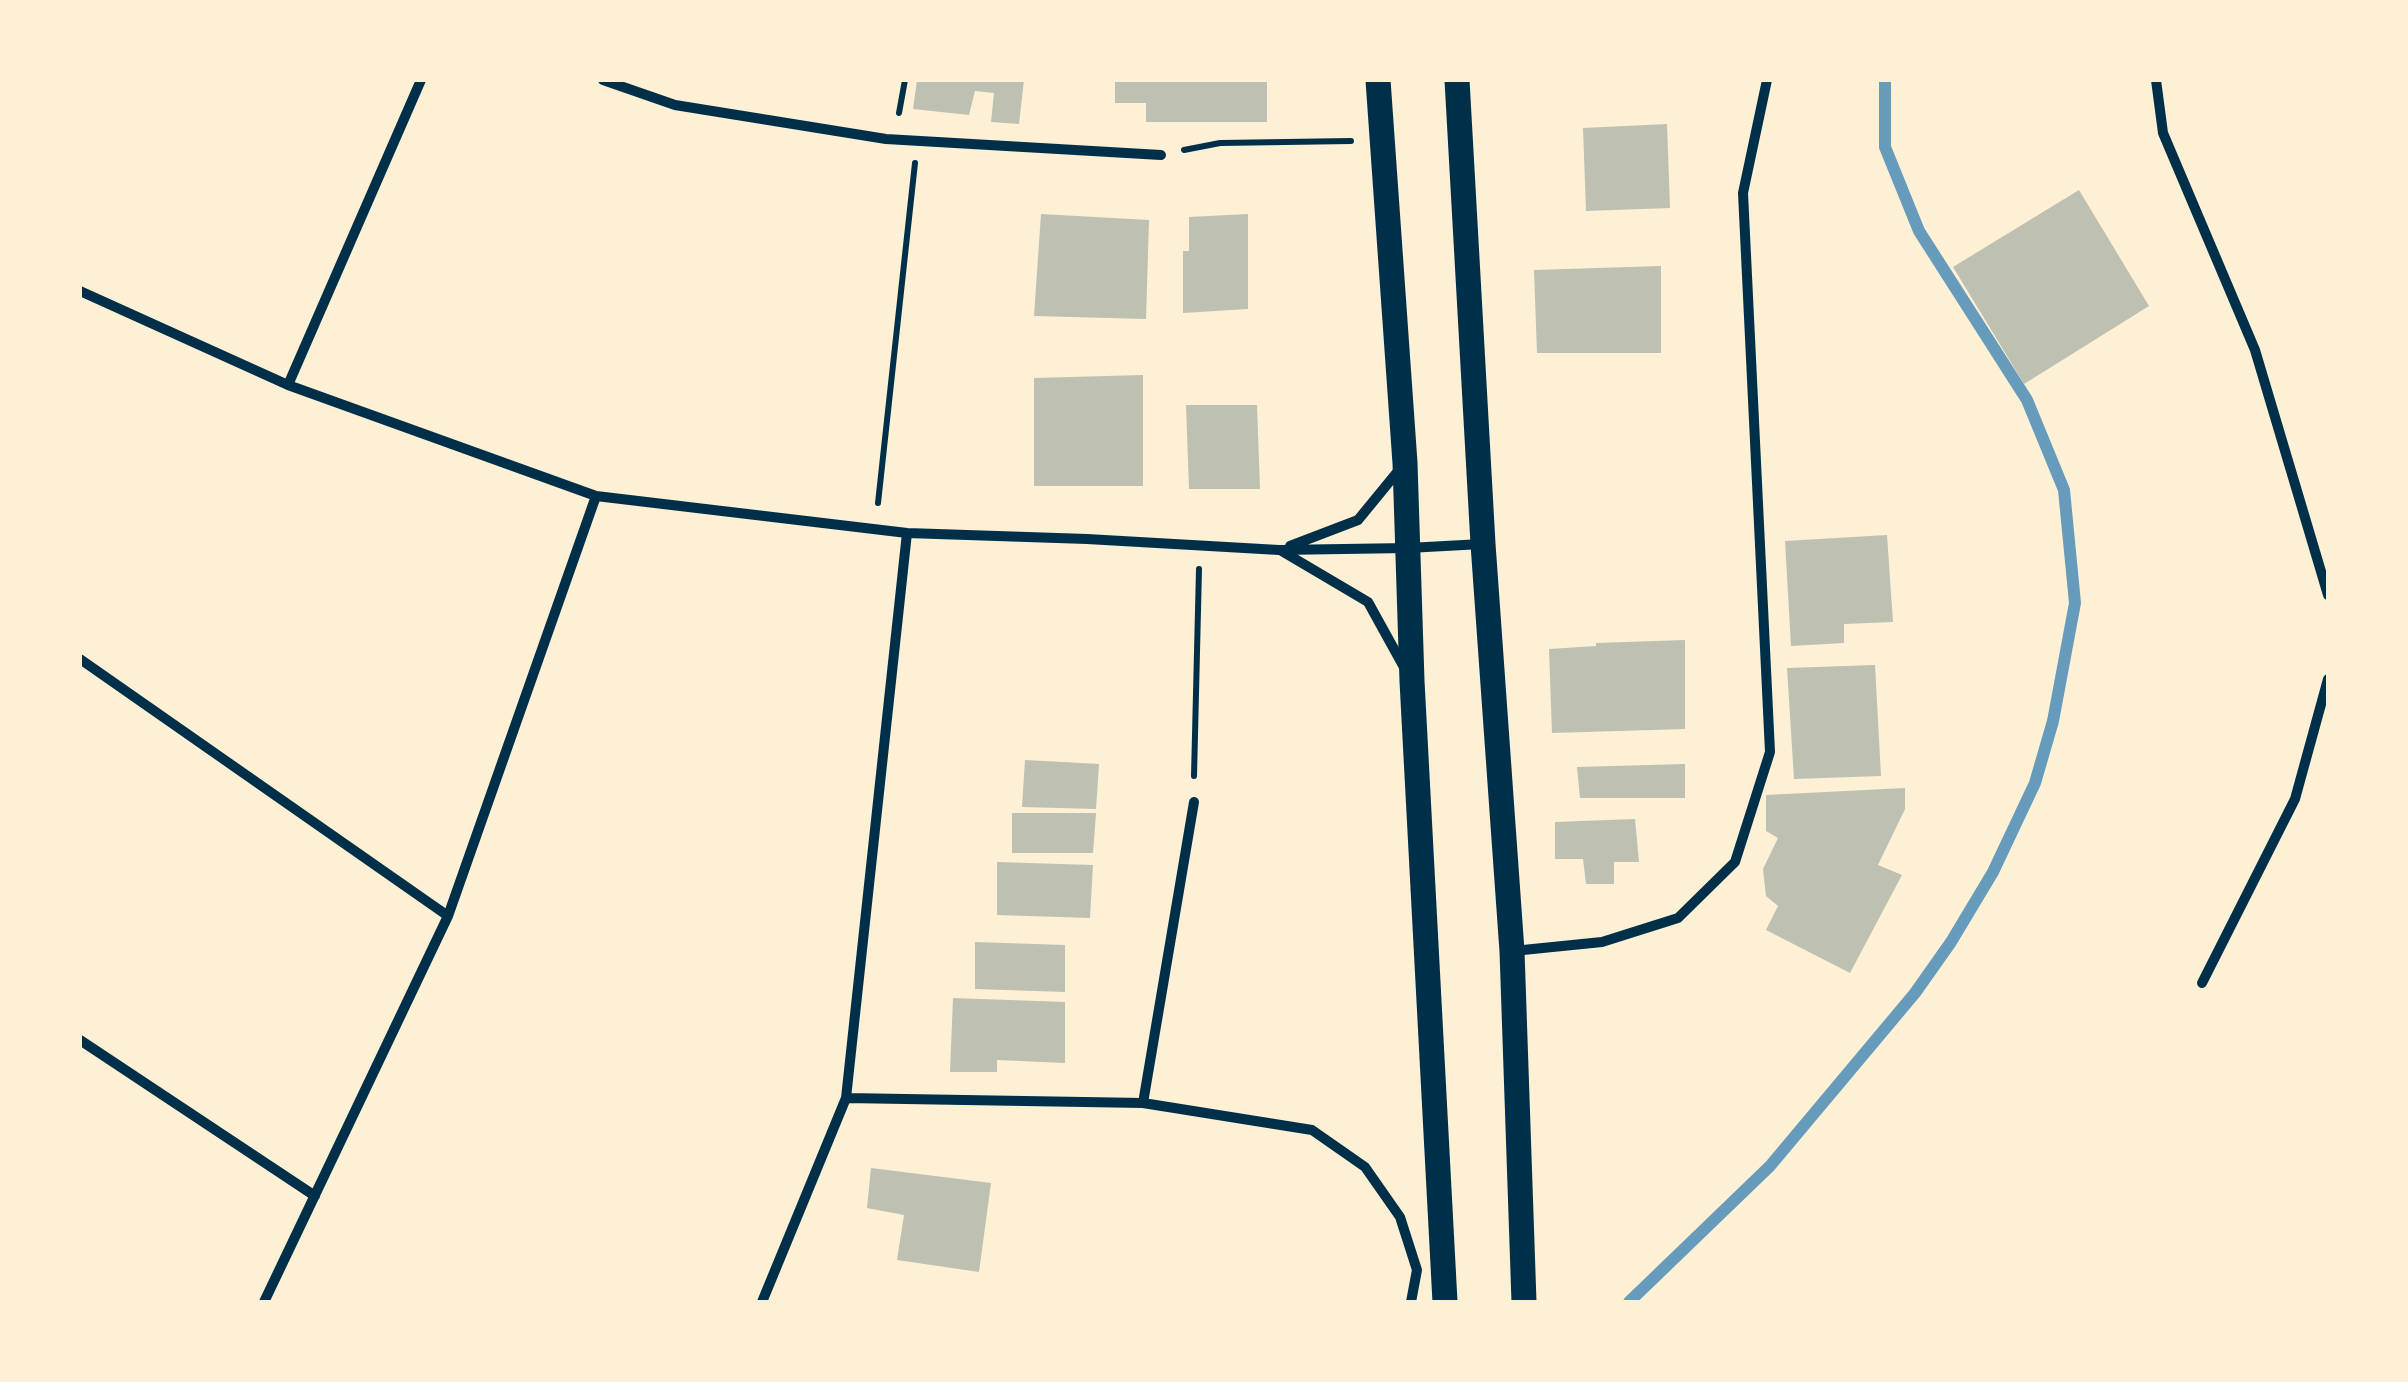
<!DOCTYPE html>
<html>
<head>
<meta charset="utf-8">
<style>
	body { margin:0 }
	#map { position:relative; width:2408px; height:1382px; overflow:hidden; background:#fdf0d5; font-family:Montserrat,sans-serif }
	canvas { display:block }
	.frame { position:absolute; inset:0; border:82px solid #fdf0d5; pointer-events:none }
</style>
</head>
<body>
<div id="map">
<canvas width="2408" height="1382"></canvas>
<div class="frame"></div>
</div>
<script>
const ctx = document.querySelector('canvas').getContext('2d');
ctx.lineJoin = 'round';
const shape = rows => new Path2D(rows.map(r => 'M' + r).join(''));
function stroke(path, color, width, dash) { ctx.strokeStyle = color; ctx.lineWidth = width; ctx.lineCap = dash ? 'butt' : 'round'; ctx.setLineDash(dash || []); ctx.stroke(path); }
function fill(path, color) { ctx.fillStyle = color; ctx.fill(path, 'evenodd'); }
stroke(shape([
	[1629,1302,1770,1166,1915,993,1951,942,1993,872,2035,783,2053,721,2075,603,2064,490,2027,400,1919,231,1885,147,1885,80]
]), '#669bbc', 12);
fill(shape([
	[917,80,1024,80,1019,124,991,122,994,93,975,91,969,115,913,109],
	[1115,80,1267,80,1267,122,1146,122,1146,103,1115,103],
	[1667,124,1670,208,1586,211,1583,128],
	[2079,190,2149,306,2024,384,1953,267],
	[1041,214,1149,220,1146,319,1034,316],
	[1248,214,1248,309,1183,313,1183,251,1189,251,1189,217],
	[1661,266,1661,353,1537,353,1534,270],
	[1143,375,1143,486,1034,486,1034,378],
	[1186,405,1257,405,1260,489,1189,489],
	[1887,535,1893,622,1844,624,1844,643,1791,646,1785,541],
	[1685,640,1685,729,1552,733,1549,649,1596,646,1596,643],
	[1875,665,1881,776,1794,779,1787,668],
	[1025,760,1099,764,1096,809,1022,807],
	[1685,764,1685,798,1580,798,1577,767],
	[1905,788,1905,809,1878,865,1902,875,1850,973,1766,930,1778,906,1766,896,1763,869,1778,838,1766,831,1766,795],
	[1012,813,1096,813,1093,853,1012,853],
	[1635,819,1639,862,1614,862,1614,884,1586,884,1583,859,1555,859,1555,822],
	[997,862,1093,865,1090,918,997,915],
	[975,942,1065,945,1065,992,975,989],
	[953,998,1065,1002,1065,1063,997,1060,997,1072,950,1072],
	[871,1168,991,1183,979,1272,897,1260,904,1215,867,1208]
]), '#bec0b2');
stroke(shape([
	[899,113,905,80],
	[1184,150,1220,143,1351,141],
	[878,503,915,163],
	[1194,776,1199,569]
]), '#003049', 6);
stroke(shape([
	[603,80,675,105,886,139,1161,155],
	[2156,80,2163,133,2255,350,2328,595],
	[80,291,288,385,596,496,907,533,1087,539,1279,550,1408,548,1482,544],
	[288,385,421,80],
	[1290,546,1358,520,1399,470],
	[1280,550,1368,602,1405,669],
	[80,659,448,916],
	[1513,951,1602,942,1678,918,1735,862,1770,752,1743,193,1767,80],
	[2202,983,2295,799,2328,679],
	[80,1040,315,1196],
	[846,1098,1143,1103,1312,1130,1365,1167,1400,1217,1417,1270,1411,1302],
	[1143,1103,1194,802],
	[264,1302,448,916,596,496],
	[762,1302,846,1098,907,533]
]), '#003049', 10);
stroke(shape([
	[1378,80,1405,463,1412,681,1445,1302],
	[1457,80,1483,544,1512,951,1524,1302]
]), '#003049', 25);
</script>
</body>
</html>
